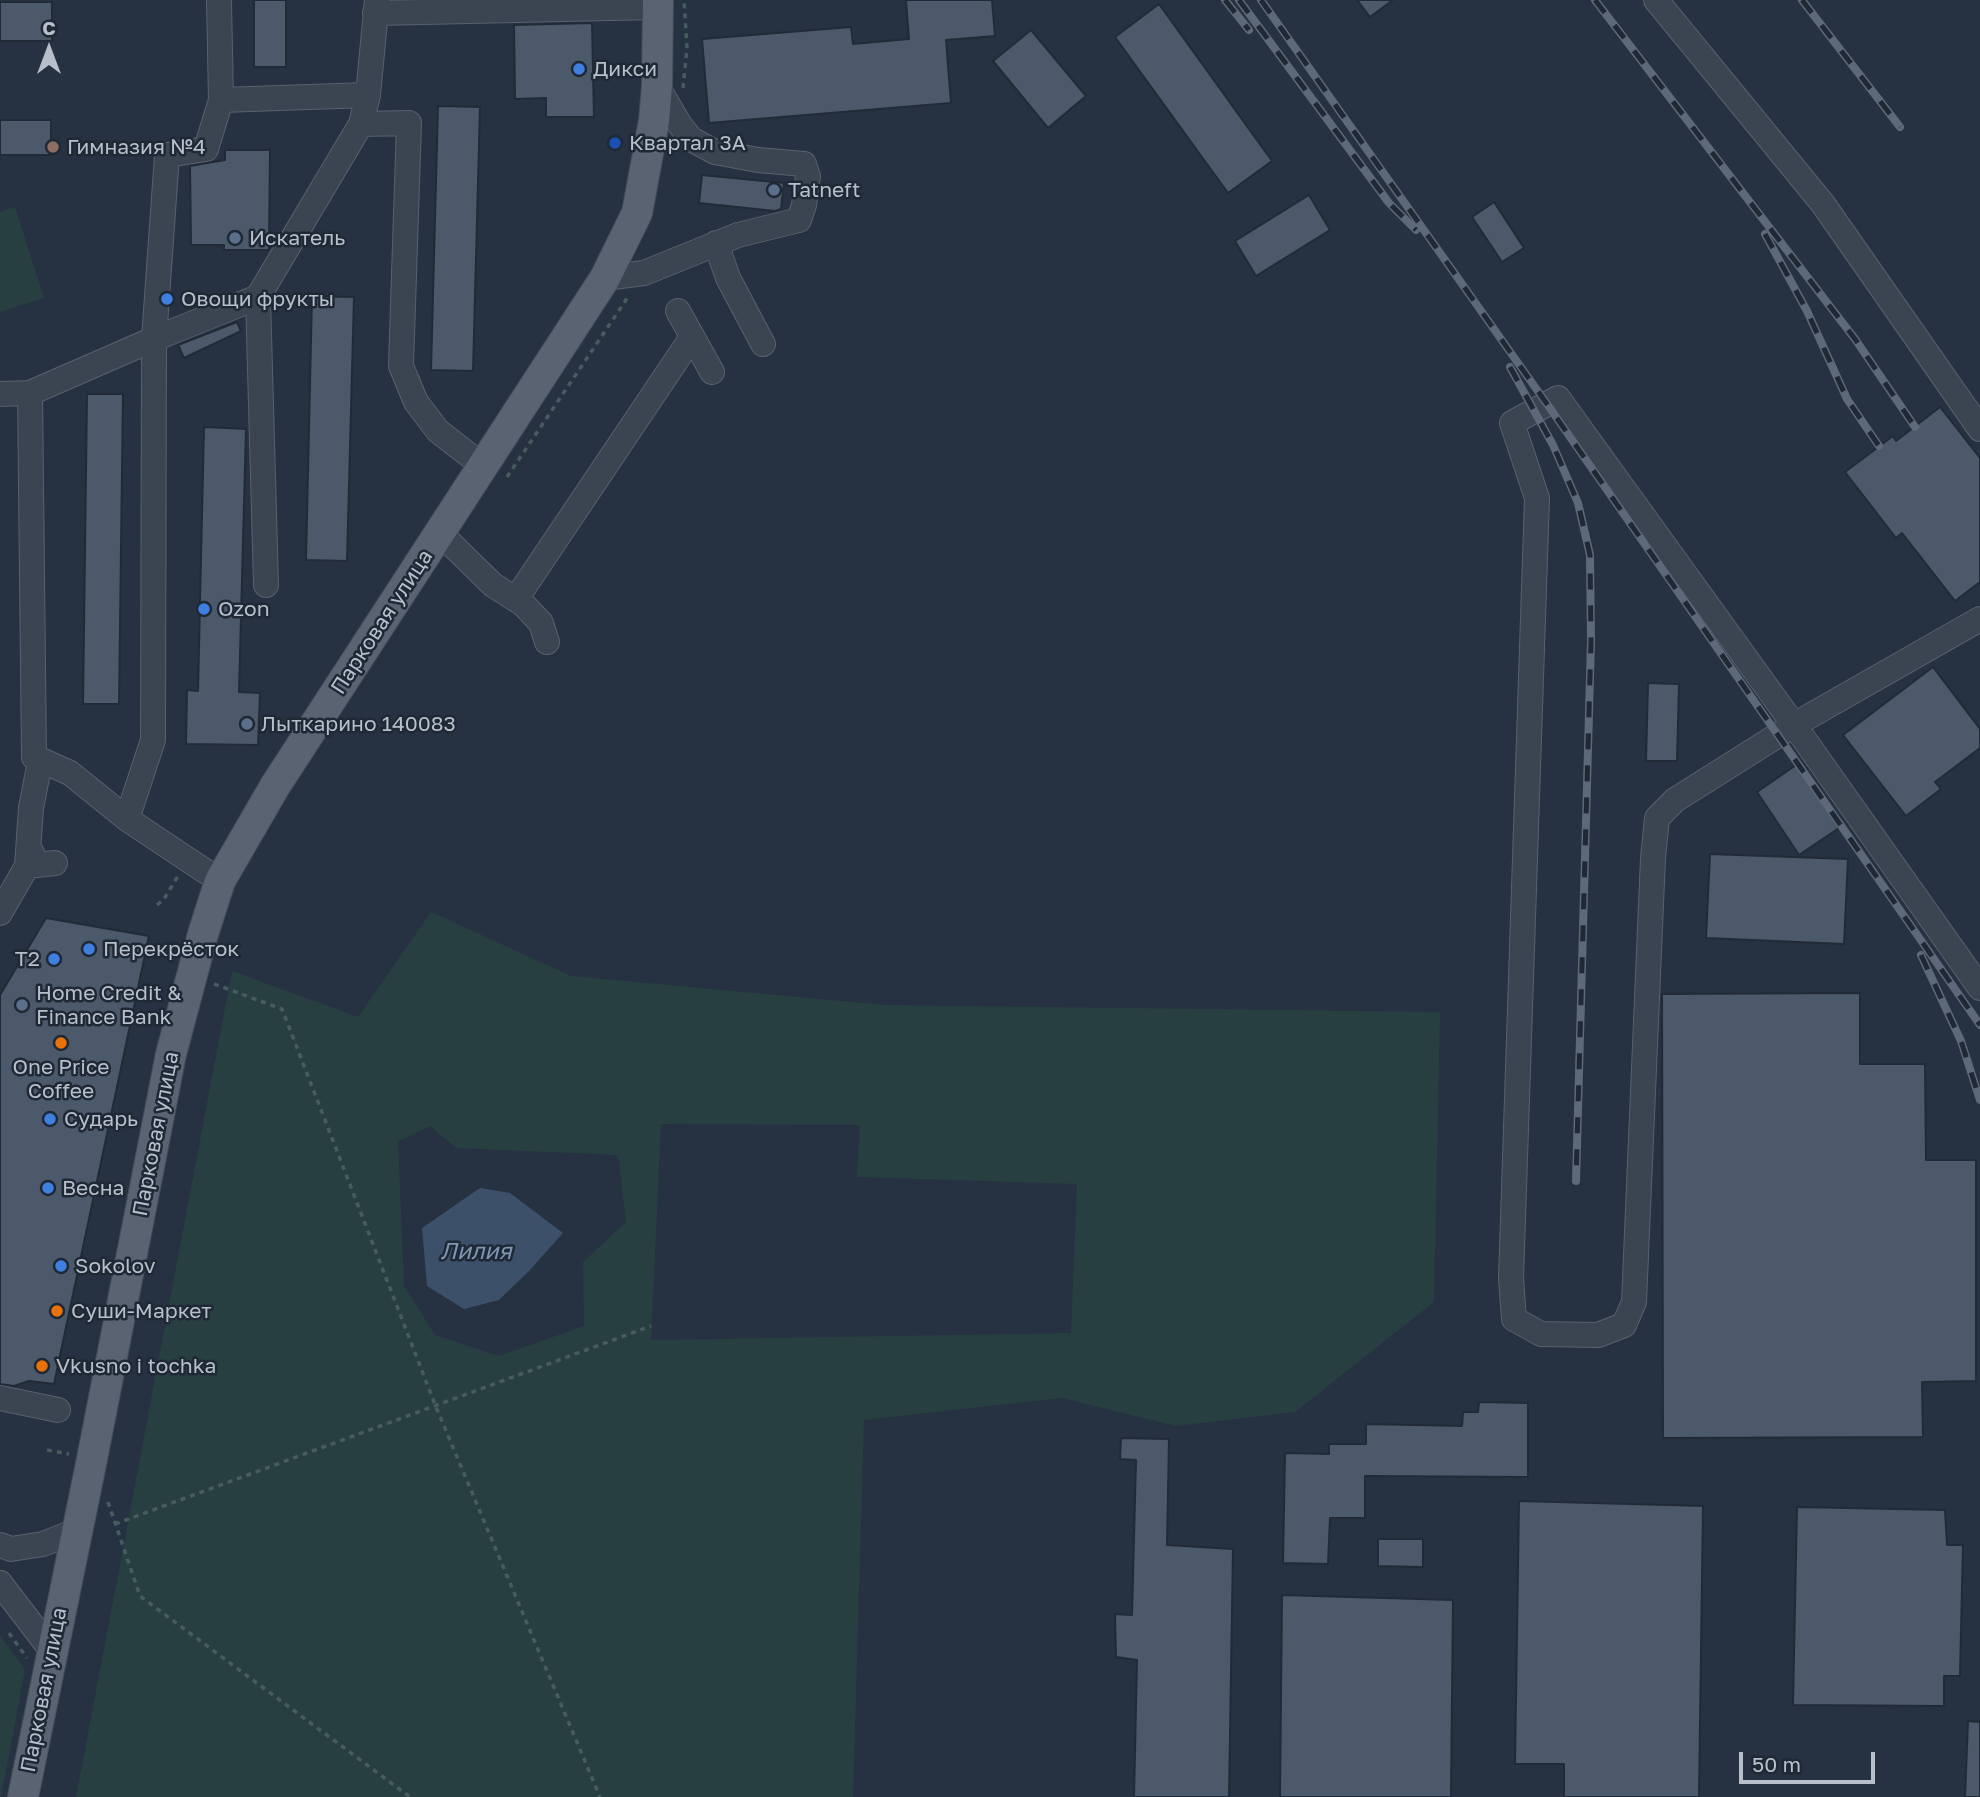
<!DOCTYPE html>
<html>
<head>
<meta charset="utf-8">
<style>
	body { margin:0 }
	#map { position:relative; width:1980px; height:1797px; overflow:hidden; background:#263241; font-family:"Golos Text",sans-serif }
	canvas { display:block }
	.north { position:absolute; left:14px; top:14px; width:70px; height:70px; -webkit-text-stroke:5px #1f2936; paint-order:stroke; rotate:0deg; font-size:19px; font-weight:700; line-height:28px; text-align:center; color:#b7bfcb }
	.north::after { content:''; display:block; margin:auto; width:24px; height:32px; background:#b7bfcb; clip-path:polygon(50% 0,100% 100%,50% 72%,0 100%) }
	.scale { position:absolute; left:1739px; top:1752px; width:136px; height:32px; box-sizing:border-box; border:4px solid #b7bfcb; border-top:0; padding-left:9px; font-size:21px; line-height:24px; white-space:nowrap; color:#b7bfcb; -webkit-text-stroke:5px #1f2936; paint-order:stroke }
</style>
</head>
<body>
<div id="map">
<canvas width="1980" height="1797"></canvas>
<div class="north">С</div>
<div class="scale">50 m</div>
</div>
<script>
const ctx = document.querySelector('canvas').getContext('2d');
ctx.lineJoin = 'round';
function fill(path, color) { ctx.fillStyle = color; ctx.fill(path, 'evenodd'); }
const shape = rows => new Path2D(rows.map(r => 'M' + r).join(''));
function stroke(path, color, width, dash) { ctx.strokeStyle = color; ctx.lineWidth = width; ctx.lineCap = dash ? 'butt' : 'round'; ctx.setLineDash(dash || []); ctx.stroke(path); }
function drawText(font, color, halo, rows, align = 'center') {
  ctx.font = font + ' "Golos Text",sans-serif'; ctx.lineWidth = 5; ctx.setLineDash([]); ctx.textBaseline = 'middle'; ctx.strokeStyle = halo; ctx.fillStyle = color; for (const [text, x, y, turn = 0] of rows) {
    ctx.save(); ctx.translate(x, y); ctx.rotate((+turn || 0) * Math.PI / 180); ctx.textAlign = isNaN(turn) ? turn : align; if (halo) ctx.strokeText(text, 0, 0); ctx.fillText(text, 0, 0); ctx.restore();
  }
}
fill(shape([
	[15,207,44,298,0,312,0,212],
	[431,912,571,976,885,1005,1440,1012,1434,1302,1295,1412,1176,1426,1062,1398,864,1420,853,1797,76,1797,232,971,358,1017],
	[661,1124,860,1125,857,1177,1077,1184,1071,1333,651,1340],
	[430,1126,456,1148,618,1155,626,1222,583,1262,584,1326,499,1356,435,1335,404,1286,398,1141],
	[0,1635,25,1670,1,1797,0,1797]
]), '#283f42');
fill(shape([
	[480,1188,510,1193,563,1233,529,1271,499,1300,464,1309,427,1286,422,1228]
]), '#3c506a');
const building = shape([
	[254,0,286,0,286,67,254,67,254,0],
	[906,0,992,0,995,36,946,40,951,103,709,123,702,39,851,27,853,44,909,39,906,0],
	[1357,0,1393,0,1370,17,1357,0],
	[0,2,52,2,52,41,0,41,0,2],
	[1159,4,1272,161,1228,193,1115,37,1159,4],
	[592,23,594,117,546,117,546,98,515,99,514,25,592,23],
	[1031,30,1086,96,1048,128,993,61,1031,30],
	[438,106,480,107,473,371,431,370,438,106],
	[0,120,51,120,51,155,0,155,0,120],
	[225,150,270,150,269,250,224,250,224,245,191,245,190,166,225,160,225,150],
	[702,175,784,183,781,209,775,211,699,203,702,175],
	[1309,195,1330,230,1256,276,1235,241,1309,195],
	[1494,202,1524,248,1502,262,1472,217,1494,202],
	[312,296,354,297,347,561,306,560,312,296],
	[237,322,241,331,184,358,178,345,237,322],
	[87,394,123,394,119,704,83,704,87,394],
	[1940,407,1980,458,1980,582,1955,601,1902,533,1896,538,1845,472,1893,436,1896,441,1940,407],
	[204,427,246,429,239,692,260,693,258,745,186,744,187,690,198,691,204,427],
	[1933,667,1980,729,1980,748,1935,782,1941,789,1906,816,1843,735,1933,667],
	[1648,683,1679,684,1677,761,1646,761,1648,683],
	[1796,765,1839,828,1799,855,1757,792,1796,765],
	[1710,854,1848,859,1844,944,1706,938,1710,854],
	[46,918,149,936,54,1384,29,1381,14,1386,0,1384,0,995,46,918],
	[1860,993,1860,1064,1925,1064,1926,1160,1976,1160,1976,1381,1922,1382,1923,1437,1663,1438,1662,994,1860,993],
	[1479,1402,1528,1403,1528,1477,1365,1476,1365,1518,1330,1518,1328,1564,1283,1563,1285,1453,1329,1454,1329,1444,1366,1444,1366,1424,1462,1426,1463,1412,1478,1412,1479,1402],
	[1121,1438,1169,1439,1167,1545,1233,1549,1229,1797,1134,1797,1137,1660,1116,1657,1115,1614,1132,1615,1136,1460,1120,1459,1121,1438],
	[1519,1501,1703,1506,1699,1797,1564,1797,1564,1764,1515,1764,1519,1501],
	[1797,1507,1945,1510,1947,1545,1963,1545,1960,1676,1944,1676,1944,1706,1793,1705,1797,1507],
	[1378,1539,1423,1539,1423,1567,1378,1566,1378,1539],
	[1282,1595,1453,1600,1451,1797,1280,1797,1282,1595],
	[1968,1721,1980,1722,1980,1797,1965,1797,1968,1721]
]);
fill(building, '#4c596a');
stroke(building, '#212b38', 2);
const minor = shape([
	[219,0,221,100],
	[1656,0,1823,204,1980,429],
	[375,13,658,7],
	[361,124,409,123,401,366,416,402,438,431,483,466],
	[716,243,728,278,763,344],
	[605,278,644,273,738,235,799,220,804,205,808,176,804,164,758,160,715,152,691,139,680,125,657,86],
	[258,297,266,585],
	[678,311,712,372],
	[30,393,34,757,70,773,127,819,220,881],
	[0,394,30,393,154,339,258,297,361,124,368,95,377,0],
	[440,533,493,585,523,604,541,623,547,642],
	[516,599,692,337],
	[1980,619,1794,725,1675,800,1657,818,1653,858,1634,1302,1624,1325,1598,1335,1541,1334,1514,1319,1511,1278,1537,498,1512,423,1558,398,1794,725,1980,988],
	[127,819,153,740,154,339,167,155,206,149,221,100,368,95],
	[32,853,27,866,55,863],
	[0,913,27,866,31,808,38,772,44,763],
	[0,1398,58,1410],
	[0,1545,11,1549,43,1544,76,1531],
	[0,1583,52,1651]
]);
const major = shape([
	[23,1797,92,1459,171,1054,203,934,220,881,275,786,605,278,637,213,654,121,657,86,658,0]
]);
stroke(minor, '#58626e', 26);
stroke(major, '#444d5a', 32);
stroke(shape([
	[683,88,687,48,684,0],
	[507,477,628,297],
	[157,905,164,899,178,876],
	[214,984,282,1009,436,1407,600,1797],
	[47,1450,69,1454],
	[108,1502,140,1596,410,1797],
	[115,1524,651,1326],
	[9,1633,27,1658]
]), '#475c5f', 3.5, [5, 5]);
stroke(minor, '#3b4451', 24);
stroke(major, '#596371', 30);
const rail = shape([
	[1225,0,1249,30],
	[1239,0,1389,203,1416,230],
	[1261,0,1547,404,1980,1025],
	[1595,0,1855,339,1915,427],
	[1802,0,1900,127],
	[1765,234,1807,311,1847,399,1879,446],
	[1510,367,1553,445,1578,503,1590,555,1591,641,1576,1181],
	[1921,955,1961,1041,1980,1100]
]);
stroke(rail, '#5d6878', 8);
stroke(rail, '#1f2936', 5, [16]);
for (const [x, y, r, color] of [
	[579,69,7,"#3f7fe0"],
	[615,143,7,"#1a4fb4"],
	[53,147,7,"#8d6e63"],
	[774,190,7,"#5c6f8a"],
	[235,238,7,"#5c6f8a"],
	[167,299,7,"#3f7fe0"],
	[204,609,7,"#3f7fe0"],
	[247,724,7,"#5c6f8a"],
	[89,949,7,"#3f7fe0"],
	[54,959,7,"#3f7fe0"],
	[22,1005,7,"#5c6f8a"],
	[61,1043,7,"#e8710a"],
	[50,1119,7,"#3f7fe0"],
	[48,1188,7,"#3f7fe0"],
	[61,1266,7,"#3f7fe0"],
	[57,1311,7,"#e8710a"],
	[42,1366,7,"#e8710a"]
]) { const dot = new Path2D(); dot.arc(x, y, r, 0, 2 * Math.PI); ctx.fillStyle = color; ctx.fill(dot); stroke(dot, '#1f2936', 2.5); }
drawText('21px', '#b7bfcb', '#1f2936', [
	["Дикси",593,69],
	["Квартал 3А",629,143],
	["Гимназия №4",67,147],
	["Tatneft",788,190],
	["Искатель",249,238],
	["Овощи фрукты",181,299],
	["Ozon",218,609],
	["Лыткарино 140083",261,724],
	["Перекрёсток",103,949],
	["T2",40,959,"right"],
	["Home Credit &",36,993],
	["Finance Bank",36,1017],
	["One Price",61,1067,"center"],
	["Coffee",61,1091,"center"],
	["Сударь",64,1119],
	["Весна",62,1188],
	["Sokolov",75,1266],
	["Суши-Маркет",71,1311],
	["Vkusno i tochka",56,1366]
], 'left');
drawText('21px', '#b7bfcb', '#1f2936', [
	["Парковая улица",382,622,-57],
	["Парковая улица",156,1134,-79],
	["Парковая улица",44,1690,-79]
]);
drawText('italic 23px', '#7f96b2', '#1f2936', [
	["Лилия",476,1252]
]);
</script>
</body>
</html>
